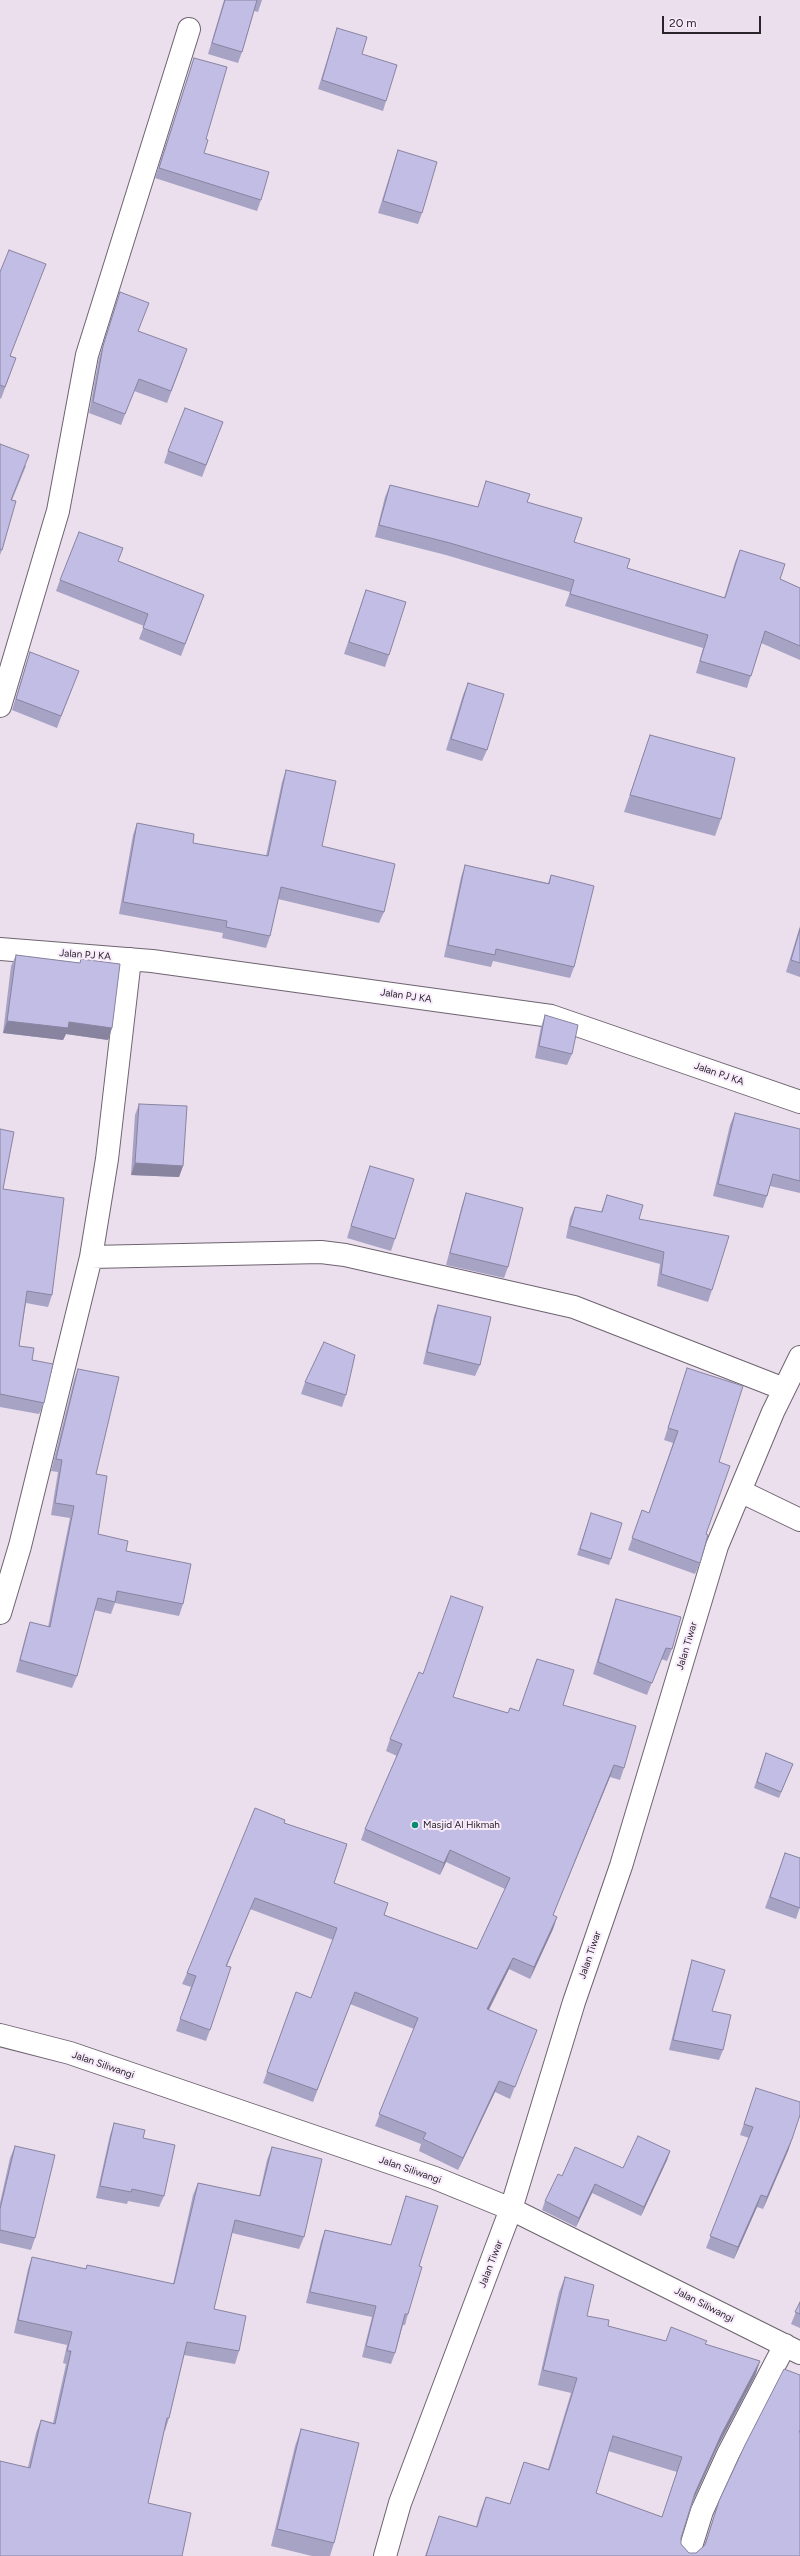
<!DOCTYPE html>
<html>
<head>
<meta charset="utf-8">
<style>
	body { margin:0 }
	#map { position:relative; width:800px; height:2556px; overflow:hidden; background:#ebdeed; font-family:Figtree,sans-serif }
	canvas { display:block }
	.scale { position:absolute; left:662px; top:16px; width:99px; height:18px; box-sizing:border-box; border:2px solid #29242a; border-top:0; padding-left:5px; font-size:12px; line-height:14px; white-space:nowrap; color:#29242a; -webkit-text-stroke:3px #f8ebfb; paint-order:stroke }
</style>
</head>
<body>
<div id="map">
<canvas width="800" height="2556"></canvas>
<div class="scale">20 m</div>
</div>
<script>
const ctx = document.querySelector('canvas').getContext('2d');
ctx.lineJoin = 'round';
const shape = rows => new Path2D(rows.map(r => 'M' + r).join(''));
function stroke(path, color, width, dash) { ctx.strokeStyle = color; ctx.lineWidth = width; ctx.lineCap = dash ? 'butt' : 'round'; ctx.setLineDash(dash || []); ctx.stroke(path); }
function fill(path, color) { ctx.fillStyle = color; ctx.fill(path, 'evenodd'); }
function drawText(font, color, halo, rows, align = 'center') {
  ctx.font = font + ' Figtree,sans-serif'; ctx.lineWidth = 4; ctx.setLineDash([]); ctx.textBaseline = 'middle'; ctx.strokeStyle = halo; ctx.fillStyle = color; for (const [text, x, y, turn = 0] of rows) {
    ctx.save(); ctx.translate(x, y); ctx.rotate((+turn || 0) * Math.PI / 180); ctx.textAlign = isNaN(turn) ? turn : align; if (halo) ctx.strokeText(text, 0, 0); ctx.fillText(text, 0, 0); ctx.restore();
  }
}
const minor = shape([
	[0,706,58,511,87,355,189,29],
	[0,949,152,961,551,1016,800,1102],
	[91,1257,321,1252,345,1255,574,1307,784,1389],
	[740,1491,800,1520],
	[0,1613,20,1546,91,1257,107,1159,130,959],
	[0,2035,70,2053,435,2178,511,2209,800,2353],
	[385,2556,400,2503,511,2209,574,2002,621,1866,717,1546,773,1412,800,1357],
	[688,2556,702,2511,728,2454,785,2345]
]);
stroke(minor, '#6e6370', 24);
stroke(minor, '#fff', 22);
fill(shape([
	[224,0,262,0,258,12,254,11,242,52,238,63,208,54],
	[337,28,362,54,386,101,383,111,318,89],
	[194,58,206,139,204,153,261,200,257,211,155,178],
	[398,150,422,213,418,224,378,213,394,162],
	[0,272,11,356,16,358,1,399,0,398],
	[120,292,138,331,183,361,167,403,134,391,121,425,89,413,99,358],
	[223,422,202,477,164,463,168,451],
	[0,444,26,466,12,500,2,550,0,555],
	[486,481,527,502,574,542,627,568,724,598,735,562,740,550,780,579,800,588,800,660,761,643,747,688,696,673,703,648,565,606,570,592,446,555,375,537,385,497,390,485,478,507],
	[118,561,204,595,181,656,139,639,144,626,56,591,60,580],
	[366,590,389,655,385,667,344,654],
	[30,652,74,683,57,728,12,710,26,664],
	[468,683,487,750,482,761,446,750,463,695],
	[650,735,721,819,715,836,624,812],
	[286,770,322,846,384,912,379,923,278,899,270,936,266,948,222,938,223,933,119,914,133,835,137,823,193,843,266,856,282,782],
	[465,865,548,883,551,875,574,967,570,978,493,961,491,967,444,957,461,877],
	[800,926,800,977,786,972],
	[16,955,80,963,81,959,112,1028,108,1040,66,1034,63,1040,3,1033,11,966],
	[545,1015,572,1054,567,1065,535,1058,541,1027],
	[139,1104,183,1166,179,1177,131,1175,135,1115],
	[735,1113,800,1129,800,1193,770,1186,767,1196,763,1208,713,1196,730,1125],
	[0,1129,3,1189,52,1295,48,1307,26,1303,19,1346,32,1360,44,1403,39,1414,0,1407],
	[370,1166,395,1239,391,1251,347,1238,366,1177],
	[466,1193,508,1267,504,1278,446,1265,462,1205],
	[607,1195,639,1219,712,1290,708,1302,657,1286,660,1264,566,1238,570,1218,575,1207,601,1212],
	[438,1305,480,1365,475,1376,423,1364,434,1316],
	[687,1368,719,1462,706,1534,700,1563,695,1574,628,1550,642,1510,649,1513,673,1443,664,1440],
	[78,1369,96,1474,98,1534,126,1551,183,1604,179,1616,115,1603,111,1614,94,1610,77,1676,72,1688,16,1672,26,1634,30,1622,48,1627,70,1518,51,1515,58,1472,51,1471,74,1380],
	[305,1382,346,1395,342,1407,301,1394],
	[589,1519,611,1559,609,1565,577,1555],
	[616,1599,672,1649,667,1661,661,1659,647,1695,593,1674,612,1611],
	[537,1659,563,1705,624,1768,620,1780,610,1777,553,1915,557,1917,553,1929,530,1979,509,1969,489,2010,537,2030,510,2099,495,2092,458,2170,419,2151,421,2144,375,2126,414,2029,350,2004,313,2102,263,2083,296,1992,311,1998,333,1940,250,1909,227,1966,210,2030,206,2041,176,2031,191,1987,182,1984,187,1973,284,1823,334,1883,384,1915,477,1949,505,1889,446,1862,440,1875,361,1840,365,1829,397,1756,386,1751,390,1739,453,1697,508,1713,519,1711],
	[766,1753,793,1764,779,1798,754,1788],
	[785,1853,800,1907,796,1919,765,1908],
	[692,1960,712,2011,723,2050,719,2060,669,2050,689,1970],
	[756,2088,792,2139,788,2151,763,2209,757,2207,734,2259,706,2248,749,2138,740,2135],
	[114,2123,143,2138,164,2196,159,2207,128,2201,127,2204,96,2198,110,2135],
	[15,2146,35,2238,31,2250,0,2243,0,2203,10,2158],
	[272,2147,304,2237,299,2249,232,2233,214,2309,239,2351,235,2364,184,2355,169,2418,165,2431,164,2430,148,2503,28,2467,36,2433,41,2420,53,2423,66,2364,63,2363,67,2345,14,2333,28,2269,32,2257,86,2269,87,2265,173,2284,193,2195,198,2183,259,2196,267,2160],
	[670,2151,667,2160,641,2216,592,2193,576,2227,542,2210,545,2201,562,2176,623,2168],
	[406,2196,419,2266,408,2314,405,2325,403,2325,395,2353,391,2364,362,2357,372,2317,306,2303,321,2241,325,2230,391,2245],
	[565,2277,587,2316,608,2326,666,2341,705,2344,760,2361,755,2376,717,2448,693,2502,681,2538,681,2544,689,2553,696,2553,704,2546,719,2501,800,2375,800,2556,425,2556,439,2516,476,2527,480,2512,486,2497,510,2504,524,2462,548,2469,571,2393,538,2385,559,2292],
	[608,2451,677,2472,662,2517,596,2493],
	[800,2302,800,2328,791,2324],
	[301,2429,334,2543,330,2556,312,2556,271,2546,295,2446]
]), '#a7a3c5');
fill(shape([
	[7,1021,69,1022,112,1028,108,1040,66,1034,63,1040,3,1033],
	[135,1163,183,1166,179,1177,131,1175],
	[614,1765,610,1777,548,1927,553,1915],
	[450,1850,446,1862,440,1875,444,1863],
	[557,1917,553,1929,530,1979,534,1967],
	[513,1958,509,1969,483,2021,487,2009],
	[499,2081,495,2092,458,2170,463,2158],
	[792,2139,788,2151,763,2209,767,2197],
	[670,2151,667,2160,641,2216,644,2207],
	[595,2184,592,2193,576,2227,579,2218],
	[761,2195,757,2207,734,2259,738,2247],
	[760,2361,755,2376,717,2448,690,2507,695,2493,722,2433]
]), '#8884a0');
const building = shape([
	[225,0,257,0,242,52,212,43,225,0],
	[337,28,367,37,362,54,397,65,386,101,322,80,337,28],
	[194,58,227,67,206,139,208,140,204,153,269,172,261,200,159,168,194,58],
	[398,150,437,162,422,213,383,201,398,150],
	[9,250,46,264,10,356,16,358,5,387,0,385,0,272,9,250],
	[120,292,149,303,138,331,187,349,171,391,139,379,125,414,93,402,103,346,120,292],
	[185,408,223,422,206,465,168,451,185,408],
	[0,444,29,455,11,500,16,501,2,550,0,549,0,444],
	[486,481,530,494,527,502,582,518,574,542,630,559,627,568,725,598,740,550,785,564,780,579,800,588,800,646,765,631,751,676,700,661,708,635,570,594,574,580,450,543,379,525,390,485,478,507,486,481],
	[79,532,123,548,118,561,204,595,185,644,143,628,148,614,60,580,79,532],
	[366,590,406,602,389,655,349,642,366,590],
	[30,652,79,671,61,716,16,699,30,652],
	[468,683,504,694,487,750,451,739,468,683],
	[650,735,735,758,721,819,630,795,650,735],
	[286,770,336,781,322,846,395,864,384,912,281,887,270,936,226,927,227,921,123,902,137,823,194,834,193,843,268,856,286,770],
	[465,865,549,884,551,875,594,886,574,967,496,949,495,955,448,945,465,865],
	[800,929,800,963,791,960,800,929],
	[16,955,80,963,81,959,120,964,112,1028,69,1022,68,1028,7,1021,16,955],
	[545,1015,578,1025,572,1054,539,1046,545,1015],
	[139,1104,187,1106,183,1166,135,1163,139,1104],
	[735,1113,800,1129,800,1181,773,1174,767,1196,718,1184,735,1113],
	[0,1129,14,1132,3,1189,64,1198,52,1295,27,1291,19,1346,34,1348,32,1360,53,1364,44,1403,0,1394,0,1129],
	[370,1166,414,1179,395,1239,351,1226,370,1166],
	[466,1193,523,1208,508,1267,450,1253,466,1193],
	[607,1195,643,1205,639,1219,729,1236,712,1290,661,1274,664,1252,570,1226,575,1207,602,1212,607,1195],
	[438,1305,491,1317,480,1365,427,1352,438,1305],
	[324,1342,355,1355,346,1395,305,1382,324,1342],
	[687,1368,743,1386,719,1462,730,1466,706,1534,708,1535,700,1563,632,1538,642,1510,649,1513,678,1431,668,1428,687,1368],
	[78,1369,119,1377,96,1474,107,1476,98,1534,128,1541,126,1551,191,1564,183,1604,117,1591,115,1602,98,1598,77,1676,20,1660,30,1622,50,1627,74,1506,55,1503,62,1460,56,1459,78,1369],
	[591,1513,622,1523,611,1559,580,1549,591,1513],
	[451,1596,483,1607,453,1697,508,1713,510,1708,519,1711,537,1659,574,1670,563,1705,636,1726,624,1768,614,1765,553,1915,557,1917,534,1967,513,1958,487,2009,537,2030,515,2087,499,2081,463,2158,423,2139,426,2133,379,2114,418,2018,355,1992,317,2090,267,2072,296,1992,311,1998,337,1928,255,1898,226,1966,231,1967,210,2030,180,2019,196,1976,187,1973,255,1808,285,1820,284,1823,347,1844,334,1883,388,1903,384,1915,477,1949,510,1878,450,1850,444,1863,365,1829,402,1744,390,1739,419,1672,423,1674,451,1596],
	[616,1599,681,1617,672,1649,666,1648,652,1683,598,1662,616,1599],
	[766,1753,793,1764,781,1792,757,1782,766,1753],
	[785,1853,800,1858,800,1908,770,1897,785,1853],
	[692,1960,725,1970,712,2011,731,2015,723,2050,673,2040,692,1960],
	[756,2088,800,2102,800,2115,792,2139,767,2197,761,2195,738,2247,710,2236,753,2127,744,2124,756,2088],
	[114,2123,145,2130,143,2138,175,2145,164,2196,132,2189,131,2192,100,2186,114,2123],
	[638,2136,670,2151,644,2207,595,2184,579,2218,545,2201,558,2174,562,2176,575,2147,623,2168,638,2136],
	[15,2146,55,2155,35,2238,0,2230,0,2209,15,2146],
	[272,2147,322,2159,304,2237,235,2220,214,2309,246,2316,239,2351,187,2342,169,2418,167,2418,148,2503,191,2513,182,2556,0,2556,0,2461,30,2468,41,2420,55,2424,71,2351,67,2351,72,2332,18,2320,32,2257,86,2269,87,2265,174,2284,198,2183,260,2196,272,2147],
	[406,2196,438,2206,419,2266,422,2267,408,2314,405,2314,395,2353,366,2346,376,2306,310,2292,325,2230,391,2245,406,2196],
	[565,2277,594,2285,587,2316,609,2320,608,2326,666,2341,671,2327,707,2341,705,2344,760,2361,722,2433,695,2493,681,2538,681,2544,689,2553,696,2553,705,2545,719,2501,745,2445,784,2369,800,2375,800,2430,799,2432,800,2432,800,2556,426,2556,439,2516,477,2527,486,2497,510,2504,524,2462,549,2470,577,2378,543,2370,565,2277],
	[613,2436,682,2457,662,2517,596,2493,613,2436],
	[800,2302,800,2314,795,2312,800,2302],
	[301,2429,359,2443,334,2543,277,2529,301,2429]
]);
fill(building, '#c2bde5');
stroke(building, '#8884a0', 1);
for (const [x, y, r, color] of [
	[415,1825,4,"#098b6f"]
]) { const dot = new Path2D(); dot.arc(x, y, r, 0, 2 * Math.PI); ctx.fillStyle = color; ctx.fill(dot); stroke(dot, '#f8ebfb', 1.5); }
drawText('10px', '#29242a', '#f8ebfb', [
	["Jalan PJ KA",85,955,4],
	["Jalan PJ KA",406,996,8],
	["Jalan PJ KA",719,1074,19],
	["Jalan Tiwar",687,1646,-73],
	["Jalan Tiwar",590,1955,-71],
	["Jalan Siliwangi",103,2065,19],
	["Jalan Siliwangi",410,2170,19],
	["Jalan Tiwar",491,2264,-69],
	["Jalan Siliwangi",704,2305,27]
]);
drawText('10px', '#29242a', '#f8ebfb', [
	["Masjid Al Hikmah",423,1825]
], 'left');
</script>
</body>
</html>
